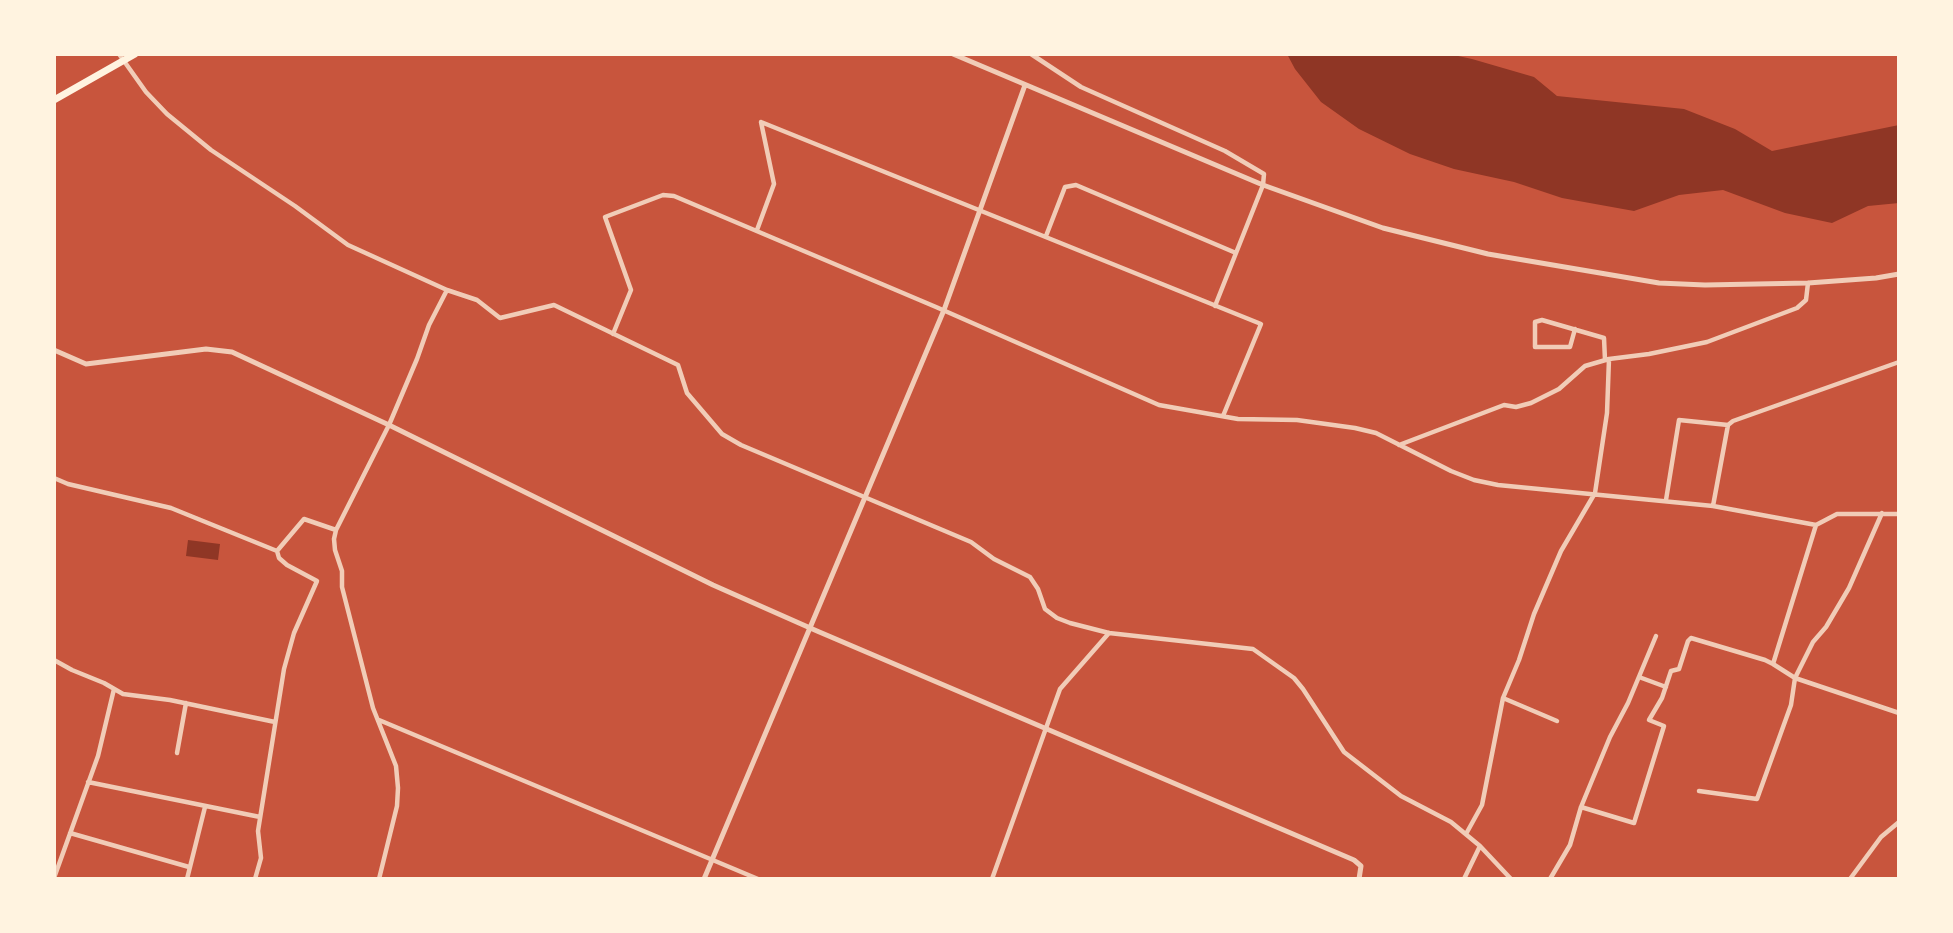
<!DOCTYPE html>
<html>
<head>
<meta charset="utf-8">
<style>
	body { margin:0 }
	#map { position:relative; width:1953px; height:933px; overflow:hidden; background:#c8553d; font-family:Barlow,sans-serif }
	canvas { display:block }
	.frame { position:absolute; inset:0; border:56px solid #fff3e0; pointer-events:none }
</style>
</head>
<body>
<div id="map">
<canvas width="1953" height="933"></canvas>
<div class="frame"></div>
</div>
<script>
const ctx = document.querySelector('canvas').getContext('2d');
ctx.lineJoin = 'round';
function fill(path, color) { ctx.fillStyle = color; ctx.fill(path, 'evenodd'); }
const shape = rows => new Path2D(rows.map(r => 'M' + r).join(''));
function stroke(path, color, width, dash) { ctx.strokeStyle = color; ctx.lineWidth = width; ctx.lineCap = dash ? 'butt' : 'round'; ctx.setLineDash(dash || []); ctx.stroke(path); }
fill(shape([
	[1287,54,1449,54,1472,59,1534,77,1557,96,1684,109,1735,129,1772,151,1899,125,1899,203,1868,206,1832,223,1785,213,1723,190,1679,195,1634,211,1562,198,1514,182,1454,169,1410,154,1359,129,1321,102,1295,69],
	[188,540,220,544,218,560,186,556]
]), '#8f3625');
stroke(shape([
	[119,54,146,92,167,114,211,150,295,206,348,245,447,290,477,300,500,318,554,305,678,365,687,393,722,434,741,445,971,542,994,559,1030,577,1038,589,1045,609,1057,618,1070,623,1109,633,1253,649,1294,678,1303,689,1344,752,1401,796,1451,822,1480,846,1511,879],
	[1031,54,1081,87,1225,151,1264,174,1263,185,1215,306],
	[761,122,1261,324,1223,416],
	[757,230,774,184,761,122],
	[1046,236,1065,187,1076,185,1236,253],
	[1575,329,1570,347,1535,347,1535,322,1542,320,1604,338,1605,360],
	[613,334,631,290,605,217,663,195,674,196,936,307,1159,405,1238,419,1297,420,1355,428,1376,433,1451,471,1474,480,1498,485,1713,506,1816,525,1837,514,1899,514],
	[1399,445,1504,405,1516,407,1531,403,1559,389,1585,366,1609,359,1649,354,1707,342,1797,308,1806,300,1808,283],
	[54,478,68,484,171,508,277,551,279,558,287,565,317,581,294,633,284,669,258,831,261,858,255,879],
	[1666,500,1679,420,1728,425],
	[1713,506,1728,425,1733,421,1899,362],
	[1816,525,1773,664,1795,678,1813,642,1826,627,1849,588,1882,513],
	[277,551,304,519,336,530],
	[54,660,72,670,104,683,123,694,170,700,275,722],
	[1639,677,1666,687],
	[1503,698,1557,721],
	[379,720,758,879],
	[177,753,186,703],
	[88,782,260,817],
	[1699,791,1757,799,1791,705,1795,678,1899,713],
	[1581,807,1610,737,1628,703,1656,636],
	[70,833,189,867],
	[1466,834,1482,805,1503,698,1519,660,1534,614,1561,551,1595,493,1607,413,1609,359],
	[54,878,98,756,114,689],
	[187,879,205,807],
	[379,879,397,806,398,788,396,766,373,708,342,587,342,571,335,550,334,539,336,530,389,425,417,359,429,325,447,290],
	[992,879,1060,689,1109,633],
	[1464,879,1480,846],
	[1550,879,1570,845,1581,807,1634,823,1664,726,1649,720,1662,698,1671,671,1679,669,1688,641,1691,638,1765,660,1773,664],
	[1850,879,1881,837,1899,822]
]), '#f1ccb7', 4.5);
stroke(shape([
	[953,54,1263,185,1383,228,1488,254,1659,283,1705,285,1808,283,1876,278,1899,274],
	[54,350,86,364,206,349,232,352,389,425,713,585,817,631,1354,860,1361,866,1359,879],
	[704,879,944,310,1025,85]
]), '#f1ccb7', 5);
stroke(shape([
	[54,100,135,54]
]), '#fff3e0', 7);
</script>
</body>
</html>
